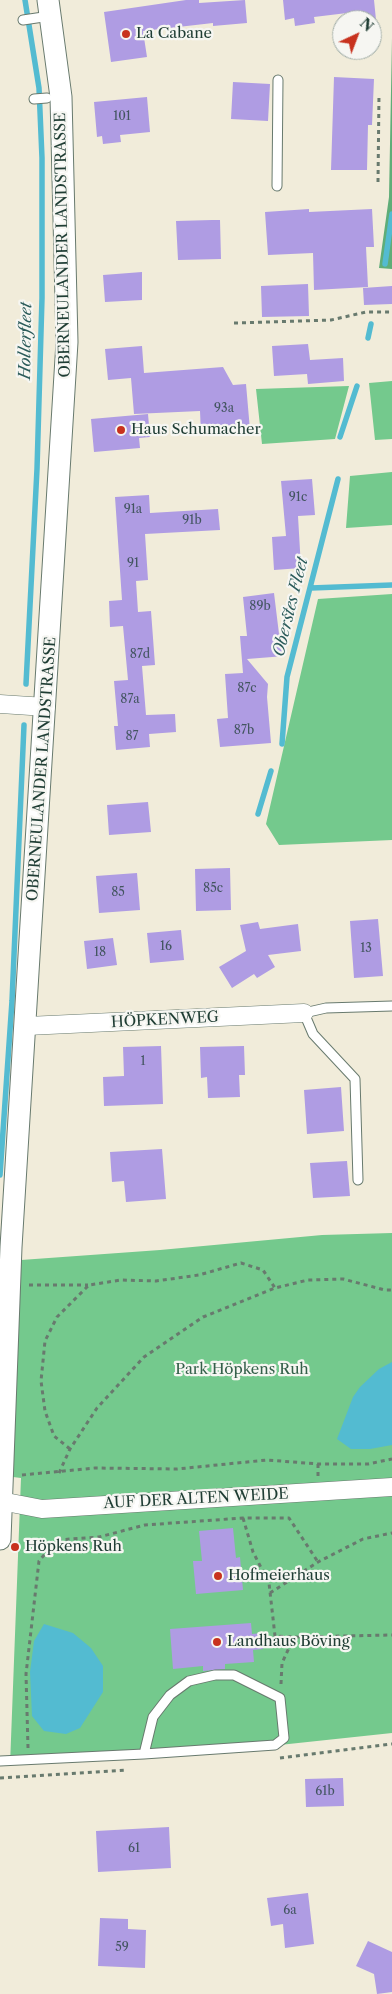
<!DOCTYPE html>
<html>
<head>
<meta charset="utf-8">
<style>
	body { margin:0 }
	#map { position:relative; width:392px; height:1994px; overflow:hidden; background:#f1ecda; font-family:"Libre Caslon Text",serif }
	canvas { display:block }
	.north { position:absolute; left:332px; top:10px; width:50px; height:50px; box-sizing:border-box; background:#f6f6f2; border:1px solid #a0aca6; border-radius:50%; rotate:43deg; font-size:14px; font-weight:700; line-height:20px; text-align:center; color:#1f3d34 }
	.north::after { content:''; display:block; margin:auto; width:18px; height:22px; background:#c8321e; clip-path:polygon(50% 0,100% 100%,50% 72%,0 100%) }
</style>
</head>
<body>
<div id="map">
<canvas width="392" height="1994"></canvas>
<div class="north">N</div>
</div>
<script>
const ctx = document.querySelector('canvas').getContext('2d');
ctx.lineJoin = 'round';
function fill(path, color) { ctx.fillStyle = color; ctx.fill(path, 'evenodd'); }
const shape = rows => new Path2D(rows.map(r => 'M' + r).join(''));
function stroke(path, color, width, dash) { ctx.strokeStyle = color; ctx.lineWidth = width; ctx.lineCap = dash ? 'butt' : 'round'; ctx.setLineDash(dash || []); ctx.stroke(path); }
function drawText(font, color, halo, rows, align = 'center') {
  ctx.font = font + ' "Libre Caslon Text",serif'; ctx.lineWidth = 4.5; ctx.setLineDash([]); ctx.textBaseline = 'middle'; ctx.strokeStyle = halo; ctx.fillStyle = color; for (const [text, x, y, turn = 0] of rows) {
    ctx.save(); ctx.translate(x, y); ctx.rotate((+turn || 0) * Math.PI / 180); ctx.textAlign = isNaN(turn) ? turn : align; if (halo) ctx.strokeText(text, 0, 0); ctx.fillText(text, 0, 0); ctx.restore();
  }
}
fill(shape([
	[392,381,392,439,375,440,369,383],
	[349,386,335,439,262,444,256,389],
	[392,472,392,525,346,528,350,476],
	[392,594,392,840,279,845,266,824,318,599],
	[392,1233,392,1733,195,1754,10,1765,21,1478,13,1477,21,1260,160,1250,322,1235]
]), '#74c98d');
fill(shape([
	[392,38,392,269,379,268,389,197]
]), '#5fad78');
fill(shape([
	[392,1362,392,1445,370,1449,351,1449,337,1439,353,1397,360,1387,379,1369],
	[44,1624,73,1633,91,1648,103,1666,103,1692,80,1728,66,1734,44,1731,32,1716,30,1672,34,1641]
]), '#53bbd1');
stroke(shape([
	[25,0,39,88,42,158,42,298,37,469,26,684],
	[385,264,392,214],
	[368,338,371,324],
	[340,437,357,386],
	[311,588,392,585],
	[282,744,287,677,338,479],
	[258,814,271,771],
	[0,1175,12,1001,24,725]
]), '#53bbd1', 5.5);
fill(shape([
	[186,0,199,0,199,3,245,0,247,23,213,26,213,23,143,31,147,57,111,62,104,12],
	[283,0,374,0,376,20,347,20,347,13,314,17,315,23,295,26,294,18,285,20],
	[334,77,374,79,372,125,368,125,367,170,331,170],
	[233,82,270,84,268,121,231,119],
	[147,97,150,132,120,135,121,142,103,144,102,136,97,137,94,102],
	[309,209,309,212,372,209,374,247,366,247,368,287,314,290,313,253,268,255,265,212],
	[212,220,220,220,221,259,178,260,176,221],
	[142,272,142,300,105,302,103,275],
	[308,284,309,316,262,317,261,286],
	[392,286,392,304,364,305,363,288],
	[308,344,310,360,343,358,344,381,308,384,307,374,274,376,272,346],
	[142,346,144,373,223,367,233,385,246,384,250,430,201,434,200,411,134,414,131,378,108,380,105,349],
	[148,414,150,437,139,438,140,448,94,452,91,419],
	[312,479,315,515,298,516,301,568,274,570,272,537,286,536,281,481],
	[149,495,150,513,218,509,220,530,145,534,148,580,136,581,138,612,151,611,155,665,142,666,146,715,175,714,176,732,149,734,150,747,116,750,114,726,118,726,114,681,128,680,123,626,110,627,109,601,122,600,115,497],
	[274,593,279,634,283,633,285,656,247,659,268,684,267,697,271,743,220,747,217,719,228,718,225,674,243,673,240,636,247,636,243,597],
	[148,802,151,832,109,835,107,805],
	[230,868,231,910,196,911,195,869],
	[137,873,140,910,99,913,96,876],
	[378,919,383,976,354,978,350,921],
	[258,922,260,929,298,924,301,951,268,955,275,967,257,978,254,974,232,988,219,967,246,951,240,925],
	[181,930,184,960,150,963,147,933],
	[113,938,117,965,87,969,84,941],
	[161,1046,163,1104,104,1106,103,1077,124,1076,123,1047],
	[244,1046,245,1075,239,1075,240,1097,208,1098,207,1077,201,1078,200,1047],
	[341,1087,344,1131,307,1134,304,1090],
	[162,1149,166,1199,126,1202,124,1181,112,1182,110,1152],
	[347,1161,350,1196,313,1198,310,1163],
	[233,1528,236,1558,240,1557,243,1590,196,1594,193,1561,202,1561,199,1531],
	[251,1623,252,1634,262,1633,263,1649,253,1650,254,1662,225,1664,225,1669,203,1671,203,1666,173,1669,170,1629],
	[343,1778,344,1806,306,1807,305,1779],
	[169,1827,171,1868,98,1872,96,1831],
	[308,1893,314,1944,285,1948,283,1924,271,1926,267,1898],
	[100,1918,128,1919,128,1929,146,1930,145,1968,98,1966],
	[368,1941,392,1952,392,1992,377,1994,374,1974,356,1966]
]), '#af9ce3');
const service = shape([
	[23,20,50,16],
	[34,99,47,98],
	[277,186,278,80],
	[358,1180,355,1079,313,1034,304,1013,326,1008,392,1006],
	[0,1761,144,1754,275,1745,284,1738,280,1698,234,1675,215,1675,189,1681,170,1695,153,1717,144,1754]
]);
const minor = shape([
	[0,704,46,707],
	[27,1026,304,1013],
	[1,1501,42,1509,392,1487]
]);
const tertiary = shape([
	[0,1539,11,1247,67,342,61,97,48,0]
]);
stroke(service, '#687a6e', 11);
stroke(minor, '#687a6e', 19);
stroke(tertiary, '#687a6e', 23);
stroke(shape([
	[378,182,379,94],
	[234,323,331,320,366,312,392,312],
	[29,1285,88,1285],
	[70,1449,54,1436,45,1411,41,1381,45,1341,57,1317,89,1285,121,1280,156,1281,199,1275,241,1263,263,1270,275,1288],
	[318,1464,318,1476],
	[59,1473,70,1449,97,1408,144,1357,203,1317,275,1288,308,1280,343,1279,385,1290,392,1290],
	[22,1475,95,1468,177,1469,267,1460,318,1464,368,1464,392,1459],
	[243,1518,253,1552,269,1583,275,1636,294,1637,392,1635],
	[270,1593,318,1562,363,1539,392,1533],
	[281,1684,282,1663,294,1637],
	[28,1748,26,1674,39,1561,57,1540,99,1537,145,1525,243,1518,289,1518,318,1562],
	[280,1758,392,1744],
	[0,1778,127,1770]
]), '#687a6e', 3, [4, 4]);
stroke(service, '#fff', 9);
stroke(minor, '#fff', 18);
stroke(tertiary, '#fff', 21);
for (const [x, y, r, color] of [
	[126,34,5,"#c8321e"],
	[121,430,5,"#c8321e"],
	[15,1547,5,"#c8321e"],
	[218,1576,5,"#c8321e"],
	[217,1642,5,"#c8321e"]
]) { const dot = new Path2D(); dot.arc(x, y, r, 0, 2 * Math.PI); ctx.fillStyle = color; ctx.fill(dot); stroke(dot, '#f6f6f2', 2); }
drawText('12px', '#435560', null, [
	["101",122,117],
	["93a",224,409],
	["91c",298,498],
	["91a",133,510],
	["91b",192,521],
	["91",133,564],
	["89b",260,607],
	["87d",140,655],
	["87c",247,689],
	["87a",130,700],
	["87b",244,731],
	["87",132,737],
	["85c",213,889],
	["85",118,893],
	["16",166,947],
	["13",366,949],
	["18",100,953],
	["1",143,1062],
	["61b",325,1792],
	["61",134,1849],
	["6a",290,1911],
	["59",122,1948]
]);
drawText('15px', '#1f3d34', '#f6f6f2', [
	["La Cabane",136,34],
	["Haus Schumacher",131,430],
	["Höpkens Ruh",25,1547],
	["Hofmeierhaus",228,1576],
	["Landhaus Böving",227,1642]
], 'left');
drawText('15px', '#1f3d34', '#f6f6f2', [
	["OBERNEULANDER LANDSTRASSE",63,245,-91],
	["OBERNEULANDER LANDSTRASSE",42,769,-86],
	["HÖPKENWEG",165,1020,-3],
	["AUF DER ALTEN WEIDE",196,1499,-3]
]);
drawText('15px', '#34604a', '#f6f6f2', [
	["Park Höpkens Ruh",242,1370]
]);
drawText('italic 16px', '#2c5c5b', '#f6f6f2', [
	["Hollerfleet",26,341,-89],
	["Oberstes Fleet",291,607,-76]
]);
</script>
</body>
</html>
